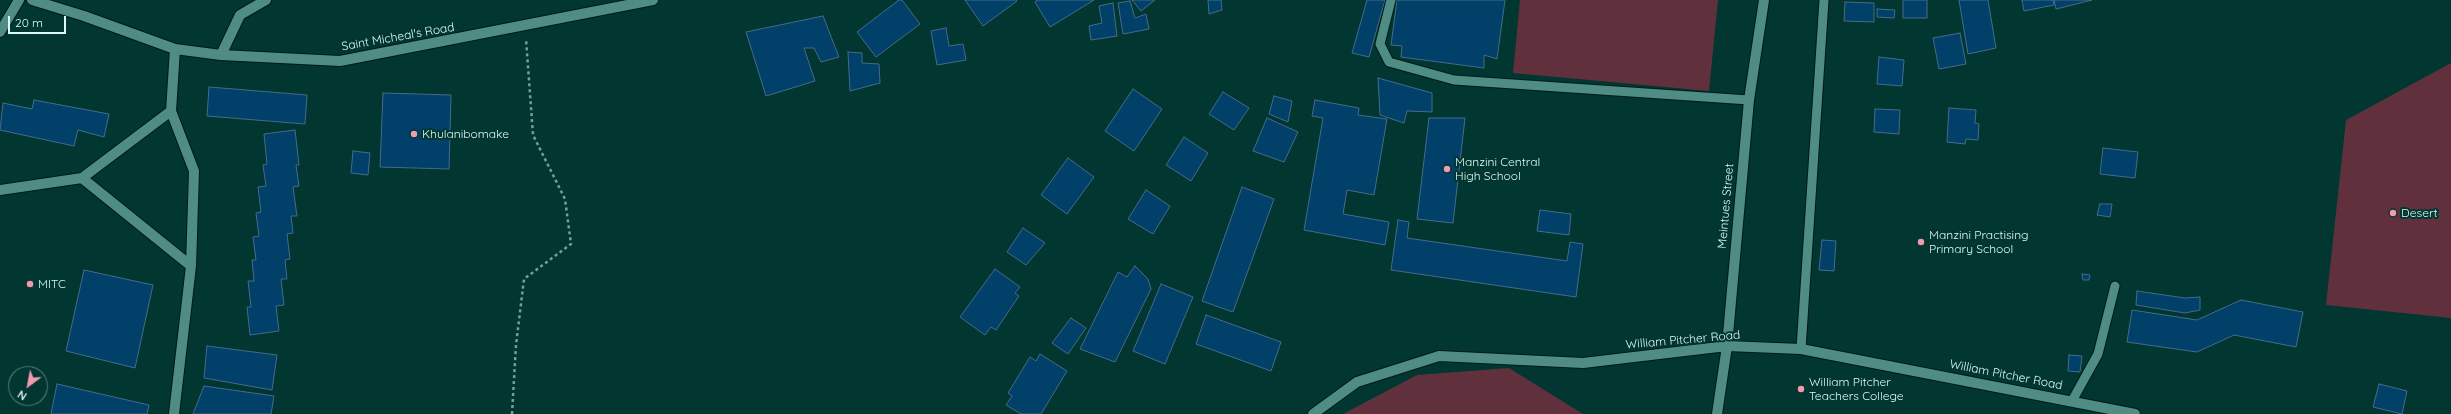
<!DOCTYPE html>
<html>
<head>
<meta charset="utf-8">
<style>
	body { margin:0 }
	#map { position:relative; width:2451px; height:414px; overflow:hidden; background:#013631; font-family:Quicksand,sans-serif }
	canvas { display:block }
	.north { position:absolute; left:8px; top:366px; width:40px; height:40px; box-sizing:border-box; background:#013631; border:1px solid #59847f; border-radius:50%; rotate:212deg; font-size:11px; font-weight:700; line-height:16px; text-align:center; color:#dcfaf5 }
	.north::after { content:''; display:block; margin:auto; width:14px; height:18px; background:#f29aaf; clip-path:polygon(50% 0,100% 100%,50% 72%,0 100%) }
	.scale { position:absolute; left:8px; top:16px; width:58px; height:18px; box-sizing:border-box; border:2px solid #dcfaf5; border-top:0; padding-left:5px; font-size:12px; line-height:14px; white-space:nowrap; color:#dcfaf5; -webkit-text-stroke:3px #013631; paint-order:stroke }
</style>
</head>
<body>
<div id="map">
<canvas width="2451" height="414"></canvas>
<div class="north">N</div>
<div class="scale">20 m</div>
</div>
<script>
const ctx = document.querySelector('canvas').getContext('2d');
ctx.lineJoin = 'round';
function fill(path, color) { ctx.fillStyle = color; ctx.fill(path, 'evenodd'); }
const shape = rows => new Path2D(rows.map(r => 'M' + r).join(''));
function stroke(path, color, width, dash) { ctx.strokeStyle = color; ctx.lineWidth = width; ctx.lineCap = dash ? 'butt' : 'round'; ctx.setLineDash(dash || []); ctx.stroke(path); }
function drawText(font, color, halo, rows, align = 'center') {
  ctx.font = font + ' Quicksand,sans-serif'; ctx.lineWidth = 4; ctx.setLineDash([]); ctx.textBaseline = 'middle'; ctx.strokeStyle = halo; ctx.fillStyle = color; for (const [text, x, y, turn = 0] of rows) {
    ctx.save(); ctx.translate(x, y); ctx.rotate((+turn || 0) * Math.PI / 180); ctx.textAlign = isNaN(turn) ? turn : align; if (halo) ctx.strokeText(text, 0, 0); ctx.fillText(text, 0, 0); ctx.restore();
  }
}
fill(shape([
	[1520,0,1718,0,1709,91,1513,73],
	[2451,63,2451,318,2326,305,2346,120],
	[1509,368,1583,414,1343,414,1417,375]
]), '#60313d');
const building = shape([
	[899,0,902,0,920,24,876,57,857,32,899,0],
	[965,0,1016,0,1017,1,983,26,965,0],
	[1038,0,1094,0,1050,27,1035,2,1038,0],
	[1132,0,1155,0,1141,11,1132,0],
	[1208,0,1221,0,1222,10,1209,14,1208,0],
	[1367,0,1385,0,1369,57,1352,53,1367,0],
	[1397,0,1505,0,1497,59,1484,55,1484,68,1401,57,1402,46,1391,45,1397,0],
	[1903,0,1927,0,1927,18,1903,18,1903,0],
	[1959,0,1988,0,1996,48,1968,54,1959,0],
	[2022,0,2053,0,2054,5,2024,11,2022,0],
	[2054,0,2092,0,2056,9,2054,0],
	[1130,1,1135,18,1146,14,1149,29,1123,34,1118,3,1130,1],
	[1845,2,1874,3,1874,22,1844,21,1845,2],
	[1113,3,1117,36,1091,40,1089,26,1102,23,1099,6,1113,3],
	[1877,9,1895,10,1894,18,1877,17,1877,9],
	[823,16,839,57,821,62,814,48,804,48,815,81,766,96,746,32,823,16],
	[946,28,949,46,963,44,966,60,937,65,931,31,946,28],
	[1960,33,1966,64,1939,69,1933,38,1960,33],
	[848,52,862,53,862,63,879,64,880,83,850,91,848,52],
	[1879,57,1904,60,1902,86,1877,84,1879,57],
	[1378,78,1432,93,1432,112,1407,111,1404,123,1380,115,1378,78],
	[209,87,307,95,305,124,207,116,209,87],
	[1133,89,1162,109,1134,151,1105,131,1133,89],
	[1223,92,1249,108,1234,130,1209,114,1223,92],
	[383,93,451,95,449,169,380,167,383,93],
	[1274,96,1292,101,1288,122,1269,114,1274,96],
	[34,100,109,114,104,137,78,130,74,146,0,130,3,103,32,109,34,100],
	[1315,100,1359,108,1358,115,1387,119,1374,195,1347,190,1343,214,1389,222,1385,245,1304,230,1323,118,1312,116,1315,100],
	[1949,108,1976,110,1975,123,1979,124,1978,140,1966,139,1965,144,1947,142,1949,108],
	[1875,109,1900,110,1899,134,1874,132,1875,109],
	[1267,118,1298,132,1284,162,1253,151,1267,118],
	[1429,118,1465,118,1453,223,1417,219,1429,118],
	[295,130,299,165,296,165,299,186,293,187,297,216,291,216,293,233,287,234,290,259,285,260,287,279,281,279,284,305,276,306,279,331,250,335,247,307,251,307,248,281,254,281,252,260,256,260,253,237,259,236,256,213,261,212,258,187,266,186,263,165,267,164,264,134,295,130],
	[1184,137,1208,153,1191,181,1166,165,1184,137],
	[2103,148,2138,152,2135,178,2100,174,2103,148],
	[353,151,370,153,368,175,351,173,353,151],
	[1068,158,1094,177,1067,214,1041,195,1068,158],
	[1242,187,1274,199,1233,312,1202,301,1242,187],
	[1146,190,1170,206,1153,234,1128,219,1146,190],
	[2100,204,2112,204,2110,217,2097,215,2100,204],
	[1540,210,1571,214,1569,235,1537,231,1540,210],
	[1398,220,1409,222,1407,238,1567,261,1570,242,1583,244,1576,297,1391,270,1398,220],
	[1023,228,1045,243,1026,265,1007,252,1023,228],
	[1822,240,1836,241,1834,271,1819,270,1822,240],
	[1135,266,1148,279,1151,289,1115,362,1080,349,1118,272,1127,277,1135,266],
	[995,269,1020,287,1015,293,1019,296,996,330,991,327,985,335,960,317,995,269],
	[84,270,153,285,135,368,66,351,84,270],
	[2082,274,2090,275,2089,280,2083,280,2082,274],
	[1161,284,1193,297,1165,364,1133,351,1161,284],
	[2137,291,2185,298,2200,297,2200,310,2185,313,2136,305,2137,291],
	[2241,300,2303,312,2296,347,2234,335,2197,352,2127,342,2132,310,2197,320,2241,300],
	[1206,315,1281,342,1271,371,1196,344,1206,315],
	[1071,318,1086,328,1068,354,1052,343,1071,318],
	[207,346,277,355,272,390,204,378,207,346],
	[1040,354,1067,371,1041,414,1021,414,1006,405,1012,396,1008,393,1030,357,1036,361,1040,354],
	[2069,355,2082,356,2080,372,2068,371,2069,355],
	[57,384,149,405,147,414,51,414,57,384],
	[2379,384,2407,391,2402,414,2373,407,2379,384],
	[204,386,274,396,271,414,193,414,204,386]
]);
fill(building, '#004069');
stroke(building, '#466b8a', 1);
const service = shape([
	[1391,0,1380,44,1389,62,1454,80,1749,100],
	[1801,349,1824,0],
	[2072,401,2098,354,2115,286]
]);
const minor = shape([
	[32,0,84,16,175,49,221,55,340,61,653,0],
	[0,32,19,0],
	[221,55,240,15,266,0],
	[82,178,191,266],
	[0,190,82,178,171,111],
	[174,414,191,266,194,171,171,111,175,49],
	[1313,414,1357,382,1439,356,1583,363,1727,346,1801,349,2135,414],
	[1717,414,1727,346,1749,100,1764,0]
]);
stroke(service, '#001b18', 11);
stroke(minor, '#001b18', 12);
stroke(shape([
	[512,414,516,345,524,279,571,244,565,199,533,135,526,39]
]), '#769f9a', 2.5, [3, 3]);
stroke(service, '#4f8c84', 9);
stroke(minor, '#4f8c84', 10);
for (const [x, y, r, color] of [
	[414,134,4,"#f29aaf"],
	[1447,169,4,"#f29aaf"],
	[2393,213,4,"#f29aaf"],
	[1921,242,4,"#f29aaf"],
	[30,284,4,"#f29aaf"],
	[1801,389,4,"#f29aaf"]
]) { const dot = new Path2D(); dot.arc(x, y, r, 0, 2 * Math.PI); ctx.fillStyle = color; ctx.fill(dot); stroke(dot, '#013631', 1.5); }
drawText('12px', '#dcfaf5', '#013631', [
	["Saint Micheal's Road",398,37,-10],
	["Meintues Street",1726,206,-85],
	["William Pitcher Road",1683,340,-5],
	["William Pitcher Road",2006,375,11]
]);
drawText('12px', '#dcfaf5', '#013631', [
	["Khulanibomake",422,134],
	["Manzini Central",1455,162],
	["High School",1455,176],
	["Desert",2401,213],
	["Manzini Practising",1929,235],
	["Primary School",1929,249],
	["MITC",38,284],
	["William Pitcher",1809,382],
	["Teachers College",1809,396]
], 'left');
</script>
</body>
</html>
